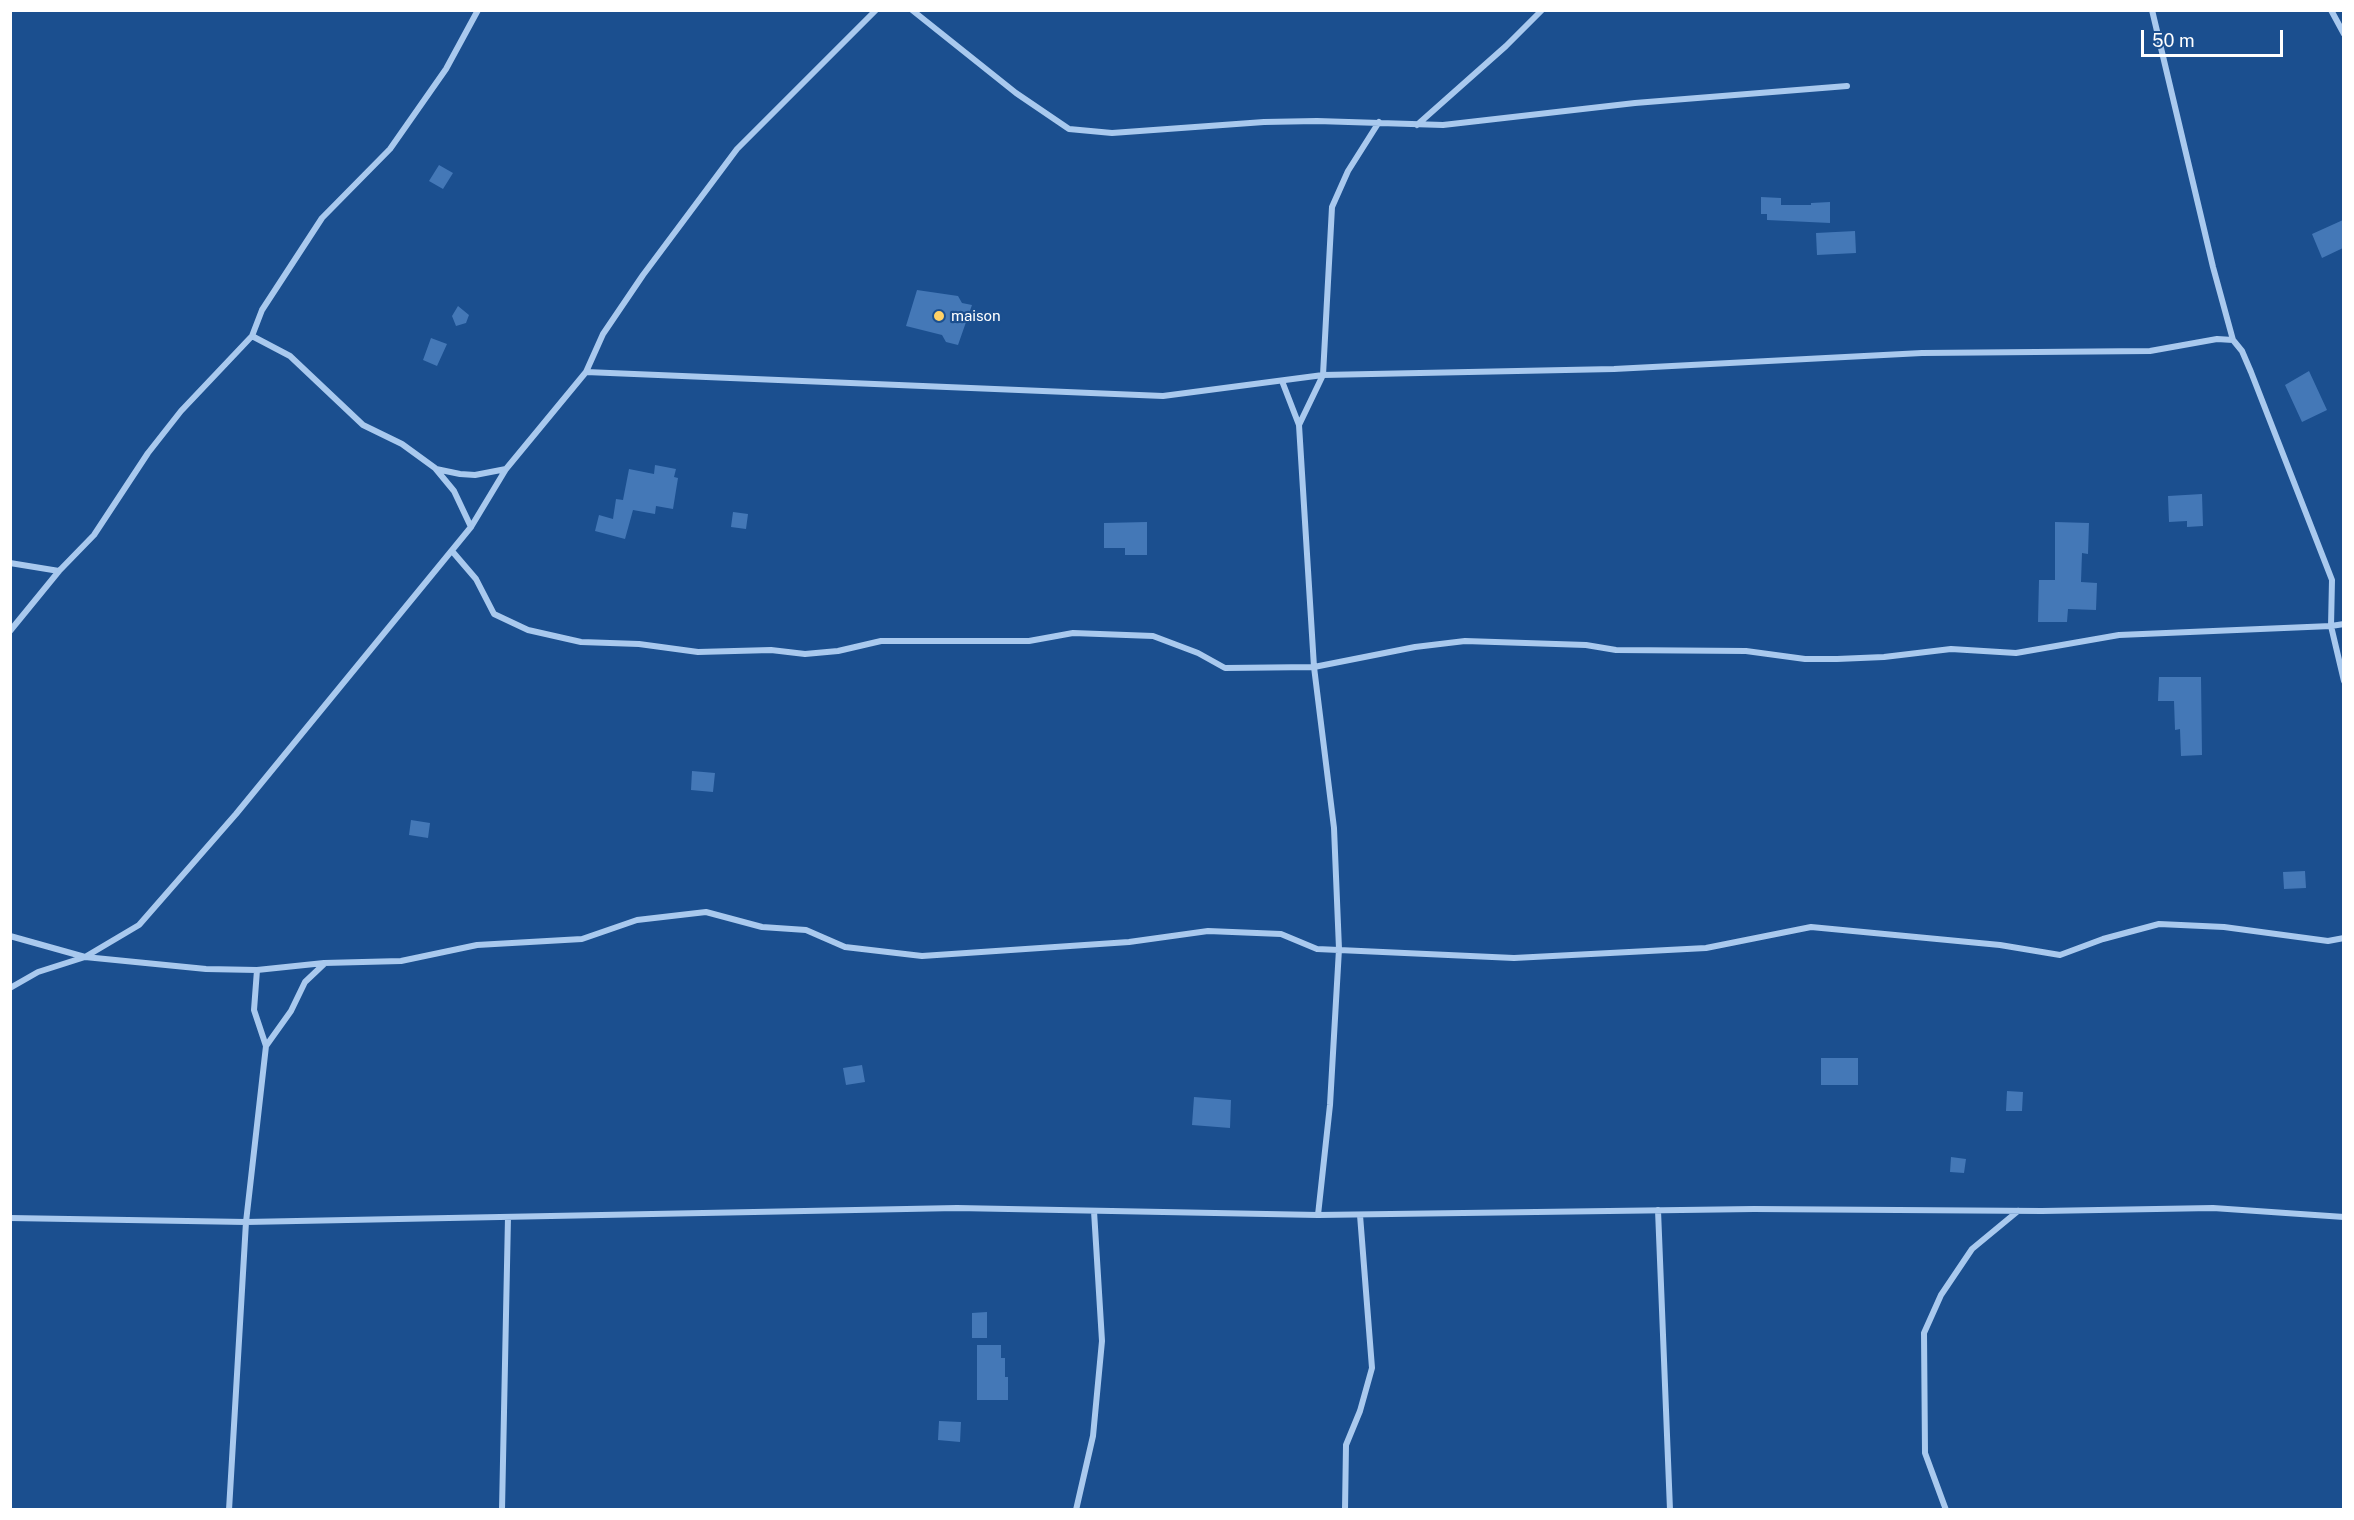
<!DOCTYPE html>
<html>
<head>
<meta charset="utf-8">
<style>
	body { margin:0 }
	#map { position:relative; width:2354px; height:1520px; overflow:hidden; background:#1b4f8f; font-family:"Public Sans",sans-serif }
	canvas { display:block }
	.frame { position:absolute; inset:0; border:12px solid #fff; pointer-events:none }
	.scale { position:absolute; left:2141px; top:30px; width:142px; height:27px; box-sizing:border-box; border:3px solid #fff; border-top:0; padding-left:8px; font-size:18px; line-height:21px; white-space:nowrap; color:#fff; -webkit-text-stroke:4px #1b4f8f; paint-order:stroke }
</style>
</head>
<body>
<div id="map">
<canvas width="2354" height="1520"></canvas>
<div class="frame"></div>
<div class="scale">50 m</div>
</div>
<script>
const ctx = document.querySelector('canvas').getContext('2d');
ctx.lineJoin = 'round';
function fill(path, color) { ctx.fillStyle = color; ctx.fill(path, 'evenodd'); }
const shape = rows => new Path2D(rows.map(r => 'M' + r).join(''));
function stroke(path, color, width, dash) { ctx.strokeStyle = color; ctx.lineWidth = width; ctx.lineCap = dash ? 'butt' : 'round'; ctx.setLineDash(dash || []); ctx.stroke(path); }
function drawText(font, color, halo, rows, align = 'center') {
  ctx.font = font + ' "Public Sans",sans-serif'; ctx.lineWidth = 4.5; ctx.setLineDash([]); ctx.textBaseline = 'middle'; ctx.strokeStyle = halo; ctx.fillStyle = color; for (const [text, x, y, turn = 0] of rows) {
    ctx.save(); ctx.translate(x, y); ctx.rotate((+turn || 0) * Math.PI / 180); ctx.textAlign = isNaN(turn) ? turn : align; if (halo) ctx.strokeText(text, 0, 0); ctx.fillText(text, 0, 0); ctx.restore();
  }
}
fill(shape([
	[439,165,453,173,443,189,429,181],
	[1761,197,1781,198,1781,205,1811,205,1811,203,1830,202,1830,223,1767,220,1767,214,1761,214],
	[2343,220,2343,248,2322,258,2312,234],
	[1855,231,1856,253,1817,255,1816,233],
	[917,290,958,296,962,303,972,305,958,345,946,342,942,335,906,326],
	[458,306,469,315,466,323,456,326,452,316],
	[431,338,447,344,437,366,423,360],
	[2309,371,2327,410,2302,422,2285,385],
	[655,465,676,469,674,477,678,478,673,509,656,506,655,514,633,510,625,539,595,531,599,515,613,519,616,499,623,500,629,469,654,474],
	[2202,494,2203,526,2187,527,2187,521,2169,522,2168,496],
	[733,512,748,514,746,529,731,527],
	[1147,522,1147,555,1125,555,1125,548,1104,548,1104,523],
	[2055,522,2089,523,2088,554,2082,553,2081,582,2097,583,2096,610,2068,609,2067,622,2038,622,2039,580,2055,580],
	[2159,677,2201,677,2202,755,2181,756,2180,729,2175,730,2174,701,2158,701],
	[692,771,715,773,713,792,691,790],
	[411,820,430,823,428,838,409,835],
	[2305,871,2306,888,2284,889,2283,872],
	[1821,1058,1858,1058,1858,1085,1821,1085],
	[862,1065,865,1082,846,1085,843,1068],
	[2007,1091,2023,1092,2022,1111,2006,1111],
	[1194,1097,1231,1100,1230,1128,1192,1125],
	[1951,1157,1966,1159,1964,1173,1950,1172],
	[987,1312,987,1338,972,1338,972,1313],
	[977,1345,1001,1345,1001,1358,1005,1358,1005,1377,1008,1377,1008,1400,977,1400],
	[939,1421,961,1422,960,1442,938,1440]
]), '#4478b7');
stroke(shape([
	[912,10,1016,93,1069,129,1112,133,1264,122,1317,121,1443,125,1635,103,1847,86],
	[2152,10,2213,267,2233,340],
	[2331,10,2344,34],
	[1417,125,1506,46,1542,10],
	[252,336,290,356,363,425,402,444,435,468,454,491,471,527],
	[586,372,1163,396,1323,375,1614,369,1922,353,2150,351,2217,339,2233,340,2242,351,2251,372,2332,580,2331,626,2344,681],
	[1282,381,1299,425],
	[436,469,460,474,475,475,506,469],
	[452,551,476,579,494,614,528,630,581,642,639,644,698,652,771,650,805,654,838,651,881,641,1029,641,1073,633,1153,636,1198,653,1225,668,1314,667,1415,647,1465,641,1586,645,1616,650,1746,651,1805,659,1837,659,1884,657,1951,649,2016,653,2119,635,2331,626,2344,624],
	[10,563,59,571],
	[10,631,59,571,94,535,148,453,181,411,252,336,262,310,322,218,390,149,446,69,478,10],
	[10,936,85,957,206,969,257,970,324,963,401,961,477,945,582,939,637,920,706,912,762,927,806,930,845,947,922,956,1129,942,1208,931,1281,934,1317,949,1514,958,1706,948,1811,927,2000,945,2060,955,2103,939,2159,924,2224,927,2328,941,2344,938],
	[257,970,254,1010,266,1046],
	[10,988,38,972,85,957,139,925,236,814,471,527,506,469,586,372,603,334,643,275,737,149,876,10],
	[1658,1210,1670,1510],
	[1318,1215,1330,1105,1339,949,1334,828,1314,667,1299,425,1323,375,1332,207,1348,171,1379,122],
	[10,1218,246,1222,957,1208,1318,1215,1754,1209,2042,1211,2213,1208,2344,1217],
	[229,1510,246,1222,266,1046,291,1011,305,982,324,964],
	[502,1510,508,1217],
	[1076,1510,1093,1436,1102,1341,1094,1211],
	[1345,1510,1346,1445,1360,1411,1372,1368,1360,1215],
	[1946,1510,1925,1453,1924,1333,1941,1295,1972,1249,2018,1211]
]), '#a9c9ee', 6);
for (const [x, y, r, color] of [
	[939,316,6,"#ffd166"]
]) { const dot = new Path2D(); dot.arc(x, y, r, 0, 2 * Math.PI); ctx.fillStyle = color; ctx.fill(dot); stroke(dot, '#1b4f8f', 2); }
drawText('15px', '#fff', '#1b4f8f', [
	["maison",951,316]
], 'left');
</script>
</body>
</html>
